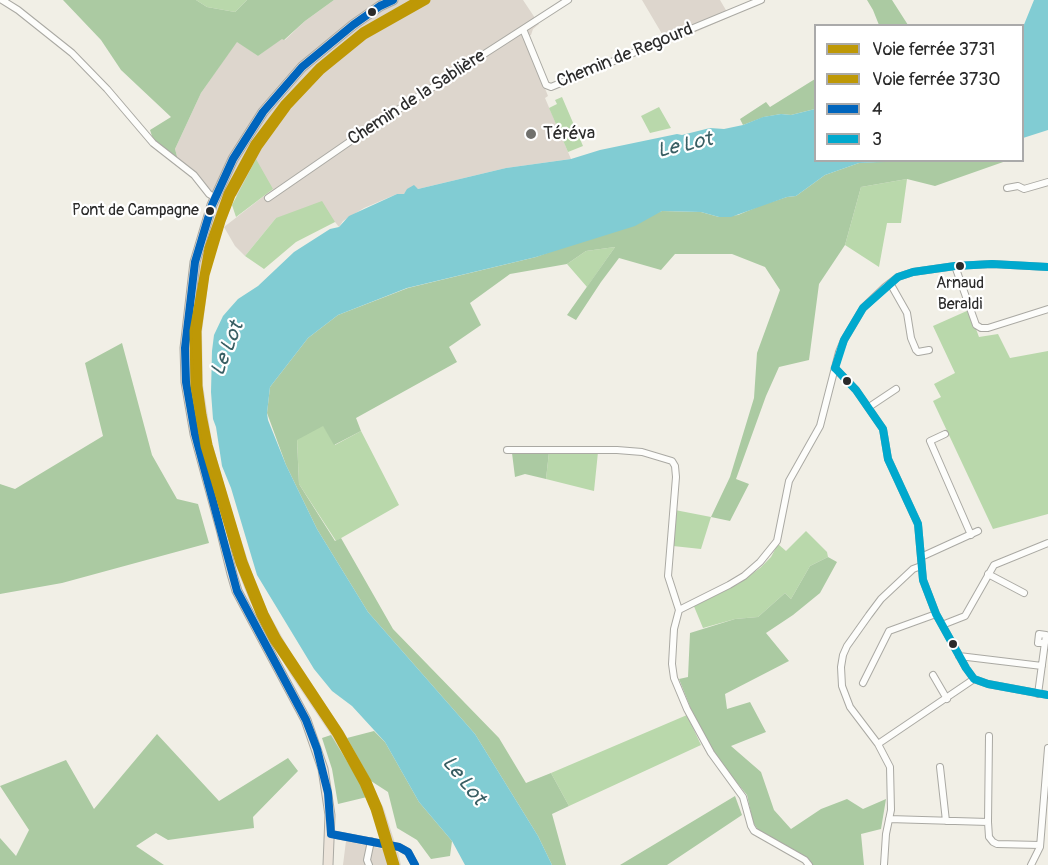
<!DOCTYPE html>
<html>
<head>
<meta charset="utf-8">
<style>
	body { margin:0 }
	#map { position:relative; width:1048px; height:865px; overflow:hidden; background:#f1efe6; font-family:Pangolin,sans-serif }
	canvas { display:block }
	.legend { position:absolute; left:814px; top:24px; width:210px; height:138px; box-sizing:border-box; background:#fff; border:2px solid #aaa; margin:0; padding:8px 10px; list-style:none; font-size:18px; color:#2b2b2b }
	.legend li { display:flex; align-items:center; gap:12px; height:30px }
	.legend b { width:30px; border:2px solid #aaa }
</style>
</head>
<body>
<div id="map">
<canvas width="1048" height="865"></canvas>
<ul class="legend">
<li><b style="height:8px;background:#be9806"></b>Voie ferrée 3731</li>
<li><b style="height:8px;background:#be9806"></b>Voie ferrée 3730</li>
<li><b style="height:8px;background:#0065bd"></b>4</li>
<li><b style="height:8px;background:#00a9ce"></b>3</li>
</ul>
</div>
<script>
const ctx = document.querySelector('canvas').getContext('2d');
ctx.lineJoin = 'round';
function fill(path, color) { ctx.fillStyle = color; ctx.fill(path, 'evenodd'); }
const shape = rows => new Path2D(rows.map(r => 'M' + r).join(''));
function stroke(path, color, width, dash) { ctx.strokeStyle = color; ctx.lineWidth = width; ctx.lineCap = dash ? 'butt' : 'round'; ctx.setLineDash(dash || []); ctx.stroke(path); }
function drawText(font, color, halo, rows, align = 'center') {
  ctx.font = font + ' Pangolin,sans-serif'; ctx.lineWidth = 4.5; ctx.setLineDash([]); ctx.textBaseline = 'middle'; ctx.strokeStyle = halo; ctx.fillStyle = color; for (const [text, x, y, turn = 0] of rows) {
    ctx.save(); ctx.translate(x, y); ctx.rotate((+turn || 0) * Math.PI / 180); ctx.textAlign = isNaN(turn) ? turn : align; if (halo) ctx.strokeText(text, 0, 0); ctx.fillText(text, 0, 0); ctx.restore();
  }
}
fill(shape([
	[334,0,523,0,539,24,533,29,531,35,525,38,548,96,545,98,571,159,506,168,418,189,413,186,404,194,397,194,364,208,343,221,339,227,335,222,276,218,245,256,235,246,224,227,273,189,235,196,215,250,209,276,202,332,203,385,212,442,233,515,255,582,267,610,295,660,344,732,360,760,384,809,395,843,384,841,378,820,364,789,331,735,290,674,249,600,238,572,202,448,191,383,191,329,198,276,203,251,219,203,178,160,175,149,201,93,237,41,258,56,282,38,285,40,305,21],
	[642,0,720,0,730,17,668,44],
	[346,841,398,852,401,865,343,865]
]), '#ddd6cd');
fill(shape([
	[196,0,247,0,235,12,207,7],
	[562,97,583,146,568,152,549,108,557,104,555,100],
	[659,107,671,128,650,133,641,116],
	[256,159,273,189,236,217,232,205],
	[907,179,901,223,887,223,879,267,845,245,861,187],
	[322,201,335,222,296,242,264,269,245,256,276,218],
	[615,247,587,287,567,264,586,251],
	[969,310,979,337,998,334,1010,358,1048,351,1048,514,993,529,933,401,941,397,934,384,955,373,933,326],
	[323,425,335,445,361,431,399,505,336,541,299,484,297,439],
	[549,452,598,452,594,491,546,479],
	[675,510,711,517,701,549,673,546],
	[806,531,827,552,828,557,810,566,791,599,785,593,758,617,735,619,703,628,693,604,738,584,760,568,771,557,778,544,786,551],
	[687,715,701,745,569,806,551,773]
]), '#b9d8ab');
fill(shape([
	[63,0,196,0,207,7,235,12,247,0,334,0,305,21,284,40,282,39,258,56,237,42,201,93,175,149,178,160,153,139,150,130,171,117,121,70,101,40],
	[867,0,892,0,908,25,879,25,873,10],
	[815,79,815,109,791,115,781,114,764,117,743,125,740,119,766,102,770,107],
	[912,160,1006,161,935,186,907,179,861,187,845,245,819,284,809,360,779,367,766,396,736,479,749,484,730,521,711,517,730,477,754,398,757,353,780,290,765,267,732,254,675,254,661,270,619,258,601,282,576,320,567,315,615,247,586,251,567,264,510,274,470,303,481,325,449,347,457,362,356,418,361,431,334,445,323,426,297,440,299,484,335,541,341,538,393,629,499,738,526,783,551,773,569,806,552,814,566,865,552,865,538,836,475,734,368,612,317,529,286,465,267,413,270,387,308,338,338,315,408,288,536,257,662,211,701,212,719,217,738,215,762,205,787,197,796,196,825,175,859,163],
	[122,343,152,455,177,499,198,504,209,543,62,583,0,594,0,484,15,489,103,436,85,363],
	[549,452,546,479,525,474,515,477,512,453],
	[828,557,837,562,820,593,793,615,766,633,789,661,725,694,727,709,750,702,766,732,731,746,761,772,774,810,791,829,821,809,847,799,863,809,886,799,881,829,861,834,864,865,812,865,805,857,758,830,753,822,747,795,713,753,691,709,679,679,688,677,690,633,735,619,758,617,785,593,791,599,810,566],
	[374,731,385,742,419,802,452,841,450,856,431,859,417,840,397,828,388,792,371,781,347,738],
	[157,734,219,801,288,758,298,771,253,817,254,828,168,840,156,833,136,846,164,865,0,865,0,838,16,856,29,830,0,786,66,760,94,809],
	[331,735,364,789,367,797,338,804,332,769,322,738],
	[735,796,742,815,667,865,620,865]
]), '#abcaa2');
fill(shape([
	[1034,0,1048,0,1048,130,1023,138,1023,27],
	[815,109,816,160,912,161,859,163,825,175,796,196,787,197,731,217,719,217,701,212,662,211,635,226,536,257,407,288,338,315,308,338,270,387,267,413,268,420,286,465,317,529,368,612,475,734,538,836,552,865,465,865,452,841,419,802,385,742,352,706,332,691,314,669,257,575,231,488,222,466,216,427,213,419,211,392,212,351,214,335,223,316,230,308,238,299,258,286,294,252,330,229,339,227,349,216,397,194,404,194,407,189,414,185,418,189,506,168,571,159,600,150,677,134,682,135,710,128,724,129,743,125,763,117,781,114,791,115]
]), '#81ccd3');
const street = shape([
	[2,0,18,10,72,53,107,89,153,143,194,175,209,194,214,197],
	[523,29,546,85,551,87,761,0],
	[1007,188,1018,186,1024,189,1048,182],
	[268,198,368,129,568,0],
	[955,266,976,325,981,328,988,328,1048,309],
	[890,283,907,313,911,338,916,350,918,352,929,350],
	[835,368,856,390,883,429,888,459,918,524,923,580,936,614,966,668,974,679,988,684,1048,695],
	[869,407,896,389],
	[945,434,930,441,971,535],
	[507,450,617,450,642,452,672,461,675,466,676,477,668,576,679,610],
	[921,557,978,531],
	[988,574,1024,593],
	[679,610,729,585,744,576,760,562,777,541,789,481,820,426,839,352,844,340,863,308,885,287,898,277,913,272,955,266,992,264,1048,267],
	[679,610,674,629,672,664,674,678,687,709,711,753,743,797,751,826,754,831,805,860,809,865],
	[942,625,965,616,994,565,1048,543],
	[959,656,1042,666],
	[933,675,947,699],
	[863,683,889,631,936,614],
	[1038,694,1046,635,1039,634,1038,643,1045,643],
	[878,744,974,679],
	[940,767,946,821],
	[889,819,988,822,989,837,993,842,997,844,1040,845],
	[988,822,989,736],
	[331,834,399,847,408,852,415,865],
	[369,865,367,860,371,841],
	[884,865,886,834,891,810,890,767,878,744,850,707,842,686,841,667,843,655,847,646,869,615,881,599,913,569,921,566],
	[1031,865,1040,847,1048,748]
]);
const primary = shape([
	[328,865,330,815,323,769,306,720,237,591,232,574,221,529,195,434,186,382,185,348,195,262,212,205,233,159,263,112,302,67,353,25,380,6,393,0]
]);
stroke(street, '#aaa9a3', 8);
stroke(primary, '#aaa9a3', 11);
stroke(street, '#fdfdfb', 6);
stroke(primary, '#ece4da', 9);
stroke(shape([
	[331,834,328,793,317,749,306,720,237,591,195,434,186,382,185,348,195,262,212,205,233,159,263,112,302,67,353,25,380,6,393,0],
	[331,834,399,847,408,852,415,865]
]), '#0065bd', 8);
stroke(shape([
	[835,368,856,390,883,429,888,459,918,524,923,580,936,614,966,668,974,679,988,684,1048,695],
	[835,368,844,340,863,308,898,277,913,272,955,266,992,264,1048,267]
]), '#00a9ce', 8);
stroke(shape([
	[392,865,375,809,364,783,337,734,274,640,261,615,240,563,205,446,195,386,194,331,209,248,228,194,255,144,285,104,319,68,363,32,419,0]
]), '#be9806', 9);
stroke(shape([
	[395,865,378,808,367,782,339,733,277,639,264,614,243,562,208,445,202,415,198,386,197,331,205,275,221,221,231,195,258,146,287,106,321,70,364,35,426,0]
]), '#be9806', 9);
for (const [x, y, r, color] of [
	[372,12,5,"#2b2b2b"],
	[531,134,6,"#70706c"],
	[210,211,5,"#2b2b2b"],
	[960,266,5,"#2b2b2b"],
	[847,381,5,"#2b2b2b"],
	[953,644,5,"#2b2b2b"]
]) { const dot = new Path2D(); dot.arc(x, y, r, 0, 2 * Math.PI); ctx.fillStyle = color; ctx.fill(dot); stroke(dot, '#fff', 2); }
drawText('16px', '#2b2b2b', '#fff', [
	["Pont de Campagne",199,211],
	["Arnaud",960,284,"center"],
	["Beraldi",960,305,"center"]
], 'right');
drawText('18px', '#2b2b2b', '#fff', [
	["Chemin de Regourd",625,56,-22],
	["Chemin de la Sablière",417,98,-33]
]);
drawText('18px', '#2b2b2b', '#fff', [
	["Téréva",543,134]
], 'left');
drawText('italic 20px', '#385e63', '#fff', [
	["Le Lot",685,146,-13],
	["Le Lot",228,349,-68],
	["Le Lot",463,781,51]
]);
</script>
</body>
</html>
